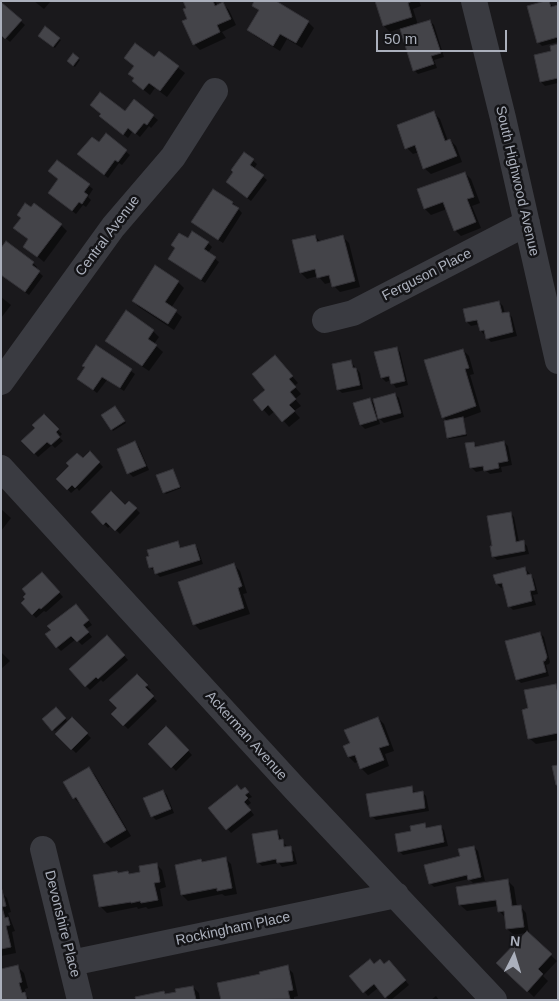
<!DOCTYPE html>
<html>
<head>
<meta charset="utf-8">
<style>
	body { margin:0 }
	#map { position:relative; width:559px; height:1001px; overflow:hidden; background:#1a191c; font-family:Arial,sans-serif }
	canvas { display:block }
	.frame { position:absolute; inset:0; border:2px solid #abb0bc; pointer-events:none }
	.north { position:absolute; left:489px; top:931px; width:50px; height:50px; -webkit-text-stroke:4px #141417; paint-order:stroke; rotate:5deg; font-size:14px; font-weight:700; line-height:20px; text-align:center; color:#abb0bc }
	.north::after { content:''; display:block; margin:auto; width:18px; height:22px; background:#abb0bc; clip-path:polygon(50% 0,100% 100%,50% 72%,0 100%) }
	.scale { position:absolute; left:376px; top:30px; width:131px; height:22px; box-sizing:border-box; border:2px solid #abb0bc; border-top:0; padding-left:6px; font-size:15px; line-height:18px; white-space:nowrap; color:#abb0bc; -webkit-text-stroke:4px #141417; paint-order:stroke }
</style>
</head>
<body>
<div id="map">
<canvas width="559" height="1001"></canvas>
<div class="frame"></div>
<div class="north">N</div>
<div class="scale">50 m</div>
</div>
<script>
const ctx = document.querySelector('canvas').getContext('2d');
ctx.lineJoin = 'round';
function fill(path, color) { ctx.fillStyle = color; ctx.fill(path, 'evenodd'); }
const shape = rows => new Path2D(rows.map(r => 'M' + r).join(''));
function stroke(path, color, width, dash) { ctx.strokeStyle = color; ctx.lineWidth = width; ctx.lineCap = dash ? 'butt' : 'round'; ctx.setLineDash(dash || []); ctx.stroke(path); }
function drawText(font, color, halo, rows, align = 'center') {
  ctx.font = font + ' Arial,sans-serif'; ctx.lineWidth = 5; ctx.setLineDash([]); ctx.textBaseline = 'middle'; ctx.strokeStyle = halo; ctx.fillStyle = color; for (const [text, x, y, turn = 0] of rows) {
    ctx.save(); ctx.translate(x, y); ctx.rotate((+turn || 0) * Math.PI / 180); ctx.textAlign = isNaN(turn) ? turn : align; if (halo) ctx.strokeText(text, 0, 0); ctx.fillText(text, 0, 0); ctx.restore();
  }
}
fill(shape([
	[34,1,51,1,44,9],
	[185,1,215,1,218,6,223,4,229,10,236,25,222,32,226,38,200,50,194,44,188,8],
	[376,1,419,1,421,6,413,9,418,25,430,21,434,25,444,57,434,60,437,68,418,74,414,70,401,28,390,32,384,26],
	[549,1,553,7,558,6,558,42,542,46,538,42],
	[1,3,25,25,10,42,1,34],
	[254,5,308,22,314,28,302,48,287,39,280,51,255,36,249,30,260,12],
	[41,37,59,39,61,40,55,48],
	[558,45,558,83,545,86,541,82,553,51],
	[159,53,185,73,167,97,155,88,150,95,140,87,135,79,135,67,125,58,154,59],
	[73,55,80,60,75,67,68,61],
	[135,101,158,120,151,128,149,126,140,137,133,131,128,138,105,120,125,113],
	[433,112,440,119,448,141,450,140,456,146,462,162,431,174,424,168,419,152,413,154,407,148],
	[106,135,130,155,122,165,119,163,108,178,83,158,99,144],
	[245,154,257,164,254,169,267,180,251,201,231,186],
	[57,161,93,189,88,197,91,200,86,207,83,205,76,214,53,196,59,179],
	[465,173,471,179,480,203,472,206,481,228,461,236,455,230,447,209,431,215,425,209,418,190],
	[213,190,233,203,242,213,223,243,197,226],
	[61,225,67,231,44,262,25,246,29,240,15,228],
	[315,236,321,242,343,237,349,243,360,287,340,292,334,286,332,282,325,284,318,276,307,279,301,273],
	[188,240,208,243,212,247,208,253,219,262,205,283,174,262],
	[33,263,37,267,35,269,43,276,29,295,1,275],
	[178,282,184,288,171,308,182,317,174,330,139,307,133,301],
	[1,297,11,305,1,318],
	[499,302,503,306,505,314,508,313,512,317,517,336,491,342,481,331,480,324,471,326,467,322],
	[153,331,159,337,154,344,163,352,149,371,113,347,106,341],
	[96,347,135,374,124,391,107,380,97,393,79,379],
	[396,348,400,352,408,385,396,388,391,380,386,382,382,378],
	[463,350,469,356,474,374,470,375,481,412,462,419,467,436,449,439,448,437,447,421,443,417],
	[351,362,360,373,363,389,342,393,338,389],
	[281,363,298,383,294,386,301,394,295,399,301,406,294,411,300,418,289,427,275,411,269,416,255,400,267,390],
	[395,394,399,398,404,417,384,423,378,417,380,424,365,429,361,425,370,399,376,406],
	[116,409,126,423,113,431,102,416],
	[44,416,62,434,59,437,63,441,55,448,52,445,38,457,23,441,37,428],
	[504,442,508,446,512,465,501,467,502,472,490,474,485,470,476,472,472,468,467,444,473,443,478,447],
	[135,443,139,447,149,470,133,477,129,473],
	[90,453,103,467,79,491,77,488,71,493,58,479],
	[173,470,181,488,166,494,164,492],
	[129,502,140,513,120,534,111,525,108,528,92,512,125,507],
	[1,509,11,518,1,531],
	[510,513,514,517,519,542,523,542,527,546,529,554,497,560,493,556],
	[177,542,182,549,194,545,198,549,203,564,160,577,150,567],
	[234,565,240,571,247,593,243,594,250,614,200,630,194,624],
	[525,568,534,579,538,594,533,595,536,605,513,610,509,606,504,587,501,588,497,584],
	[42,573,63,597,46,612,44,611,36,618,22,603,26,599],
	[80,609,92,625,86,629,92,637,82,645,76,639,61,651,57,647],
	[540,633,544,637,550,662,549,664,546,665,549,676,521,683,517,679],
	[107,637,128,660,103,682,101,680,90,690,71,670],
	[1,652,10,661,1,669],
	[137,676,151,690,148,692,157,701,128,729,113,714,119,708],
	[555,685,558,687,558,740,536,744,529,738,530,709],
	[56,708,67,721,55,731,43,719],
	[378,718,384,724,394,751,385,754,389,766,368,775,361,768,359,761,355,763,349,757,351,744],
	[72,719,91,738,76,753,56,734],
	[166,728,192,755,176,771,150,744],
	[89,768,95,775,131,836,111,848,105,842,82,803,80,804,74,798],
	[411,788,416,793,422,792,426,796,429,811,376,820,372,816],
	[245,789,252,797,248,799,251,803,247,806,254,815,231,833,210,808],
	[163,791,167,795,174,813,156,820,152,816],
	[425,825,429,829,440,826,444,830,448,846,403,855,399,851,413,832],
	[276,831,280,835,281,841,286,845,287,848,290,848,294,852,297,864,282,867,279,863,262,866,258,862],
	[474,847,478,851,485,881,473,883,469,879,434,887,430,883],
	[225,858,231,864,237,894,225,896,222,894,188,901,182,895,201,861,203,863],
	[156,864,162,870,166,887,160,889,163,906,148,909,146,907,138,909,137,907,107,913,101,907,119,874,128,872,130,875,141,873],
	[508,881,514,887,517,907,520,906,526,913,529,933,527,933,557,961,543,976,548,981,534,997,498,963,526,933,514,935,507,929,506,918,499,911,498,906,467,911,460,905],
	[1,892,7,898,11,912,8,913,15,931,12,932,16,953,1,956],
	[392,965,409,985,391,1000,389,1000,378,988,368,996,351,976,374,966],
	[18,967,24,973,28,988,25,989,26,996,30,1000,1,1000],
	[287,967,293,973,298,996,294,997,294,1000,222,1000,262,975],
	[193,987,199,993,200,1000,137,1000,164,992,166,995],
	[436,996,439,1000,431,1000]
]), '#0007');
const building = shape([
	[183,1,213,1,215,6,223,2,231,19,217,25,220,32,193,45,182,21,187,19,183,9,186,8,183,1],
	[254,1,276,1,309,21,296,43,280,34,273,46,247,30,259,10,252,6,254,1],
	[375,1,412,1,408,3,412,17,383,26,375,1],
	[545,1,549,1,551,7,558,5,558,37,537,43,527,6,545,1],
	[1,2,22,20,5,39,1,35,1,2],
	[430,20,441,53,431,56,434,64,413,71,400,29,430,20],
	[45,26,60,38,53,47,38,36,45,26],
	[135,43,154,57,159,51,179,66,160,91,149,83,143,90,132,81,134,78,128,74,134,66,124,58,135,43],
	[558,44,558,78,540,82,534,55,551,51,550,46,558,44],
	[73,53,79,58,73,66,67,61,73,53],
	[100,92,125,111,134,99,154,115,147,125,144,123,135,134,128,128,123,135,99,116,101,114,90,105,100,92],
	[434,111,445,141,450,139,457,156,423,169,415,145,405,149,397,125,434,111],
	[106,133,127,150,118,162,115,160,104,175,77,154,92,137,99,142,106,133],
	[244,152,254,159,250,165,264,175,247,198,226,182,233,172,231,170,244,152],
	[57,160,90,184,84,192,88,195,82,204,79,202,72,211,48,193,58,179,48,171,57,160],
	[465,172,474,197,467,199,476,222,454,231,443,202,424,209,417,189,465,172],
	[213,189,233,202,232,204,239,208,218,240,191,222,213,189],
	[25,203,31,207,34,203,62,224,37,257,23,247,28,239,13,228,21,218,17,215,25,203],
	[192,231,209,242,204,249,216,257,201,280,168,259,175,248,171,245,179,233,188,238,192,231],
	[315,235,317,242,343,235,355,281,332,287,329,275,317,278,315,269,300,273,292,240,315,235],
	[6,241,34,262,32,265,40,271,25,292,1,275,1,248,6,241],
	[155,265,179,281,165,302,177,310,168,324,132,301,155,265],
	[499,301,502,313,509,312,513,332,486,339,484,330,480,331,477,320,466,322,463,309,499,301],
	[126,310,154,330,148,339,157,345,142,366,105,341,126,310],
	[96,345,132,369,120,388,102,377,93,390,77,379,85,367,82,366,96,345],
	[397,347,405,381,391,384,389,376,381,378,374,352,397,347],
	[463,349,469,368,465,369,476,406,442,418,424,360,463,349],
	[275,355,293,376,289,379,296,387,290,392,296,399,289,405,295,411,282,422,268,405,262,411,253,400,265,390,252,374,275,355],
	[351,360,353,368,356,368,360,385,337,390,332,364,351,360],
	[395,393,401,413,378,419,373,399,395,393],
	[370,398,377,420,360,425,353,403,370,398],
	[115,406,125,421,111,430,101,415,115,406],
	[44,414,59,429,56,432,60,437,51,445,47,442,34,454,21,441,35,428,32,425,44,414],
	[463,417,466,434,447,438,444,421,463,417],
	[135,441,146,466,127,474,117,449,135,441],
	[504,441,508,461,498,463,499,468,484,471,483,466,470,468,465,443,474,442,475,447,504,441],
	[90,451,100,462,75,488,72,485,67,490,56,479,69,466,66,463,77,453,83,458,90,451],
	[173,469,180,487,163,493,156,475,173,469],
	[111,491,125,505,129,501,137,508,115,531,106,522,103,525,91,512,111,491],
	[511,512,516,542,524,540,525,551,492,557,490,546,492,546,487,516,511,512],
	[178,541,180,548,195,544,200,560,155,574,153,567,149,568,146,557,149,556,147,550,178,541],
	[234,563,242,586,238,588,244,608,193,625,178,582,234,563],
	[525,567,527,575,531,574,535,590,530,591,532,601,508,607,502,583,496,584,493,575,525,567],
	[42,572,60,592,41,609,39,608,32,615,21,603,25,599,23,597,26,594,22,589,42,572],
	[76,604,89,620,83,625,89,632,77,642,71,636,56,648,45,634,51,630,47,626,76,604],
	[540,632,547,657,545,661,543,661,546,672,516,680,505,641,540,632],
	[107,635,125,655,98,679,96,677,85,687,69,669,107,635],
	[137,674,148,685,145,687,154,696,123,726,111,714,117,708,109,700,137,674],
	[556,684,558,694,558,733,528,739,522,710,528,708,524,690,556,684],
	[56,707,66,718,52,731,42,719,56,707],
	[72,717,88,733,71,750,55,734,72,717],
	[378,717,389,745,379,748,384,760,360,769,355,755,348,757,343,746,350,743,344,730,378,717],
	[166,726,189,750,171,768,148,744,166,726],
	[558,765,558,785,556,785,552,766,558,765],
	[89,767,126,830,104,843,76,797,73,799,63,782,89,767],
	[237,785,241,790,245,787,249,792,245,795,248,798,244,802,251,810,226,830,208,808,237,785],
	[412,786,413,793,423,791,425,808,370,817,366,794,412,786],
	[163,790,171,809,151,817,143,798,163,790],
	[425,823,426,828,441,825,444,842,398,852,395,834,411,831,410,826,425,823],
	[277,830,279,840,283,839,284,847,291,846,293,861,277,863,276,859,257,863,252,834,277,830],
	[474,846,481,877,468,880,467,875,429,884,424,865,460,856,458,849,474,846],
	[226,857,232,888,217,891,217,888,181,895,175,865,201,859,202,862,226,857],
	[157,863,160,882,154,883,158,900,141,903,140,901,131,903,131,902,99,907,93,875,117,871,118,873,128,871,129,874,140,872,139,866,157,863],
	[508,879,512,906,521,905,524,927,506,929,504,911,498,912,496,900,459,905,456,887,508,879],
	[2,890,6,906,2,907,5,918,8,917,10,925,6,926,11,947,1,949,2,890],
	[527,931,552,954,538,969,543,974,527,992,496,963,527,931],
	[370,959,374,964,380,959,384,964,389,960,406,980,385,998,374,984,363,993,349,976,370,959],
	[18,965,22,982,19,983,22,993,25,992,27,1000,1,1000,1,969,18,965],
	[288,965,293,990,288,991,290,999,221,1000,217,983,260,974,259,972,288,965],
	[193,986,196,1000,136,1000,135,997,164,991,165,994,176,992,175,989,193,986]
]);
fill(building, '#444449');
stroke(building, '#343338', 1);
stroke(shape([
	[474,1,503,118,558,361],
	[325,320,353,313,527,223],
	[1,382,113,227,173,157,215,91],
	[1,468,296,790,494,1000],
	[43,849,80,1000],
	[71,963,396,895]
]), '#3a3b41', 26);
drawText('14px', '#abb0bc', '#141417', [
	["South Highwood Avenue",517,181,77],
	["Central Avenue",108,236,-53],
	["Ferguson Place",427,275,-27],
	["Ackerman Avenue",246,736,48],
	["Devonshire Place",62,924,76],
	["Rockingham Place",233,929,-12]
]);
</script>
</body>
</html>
